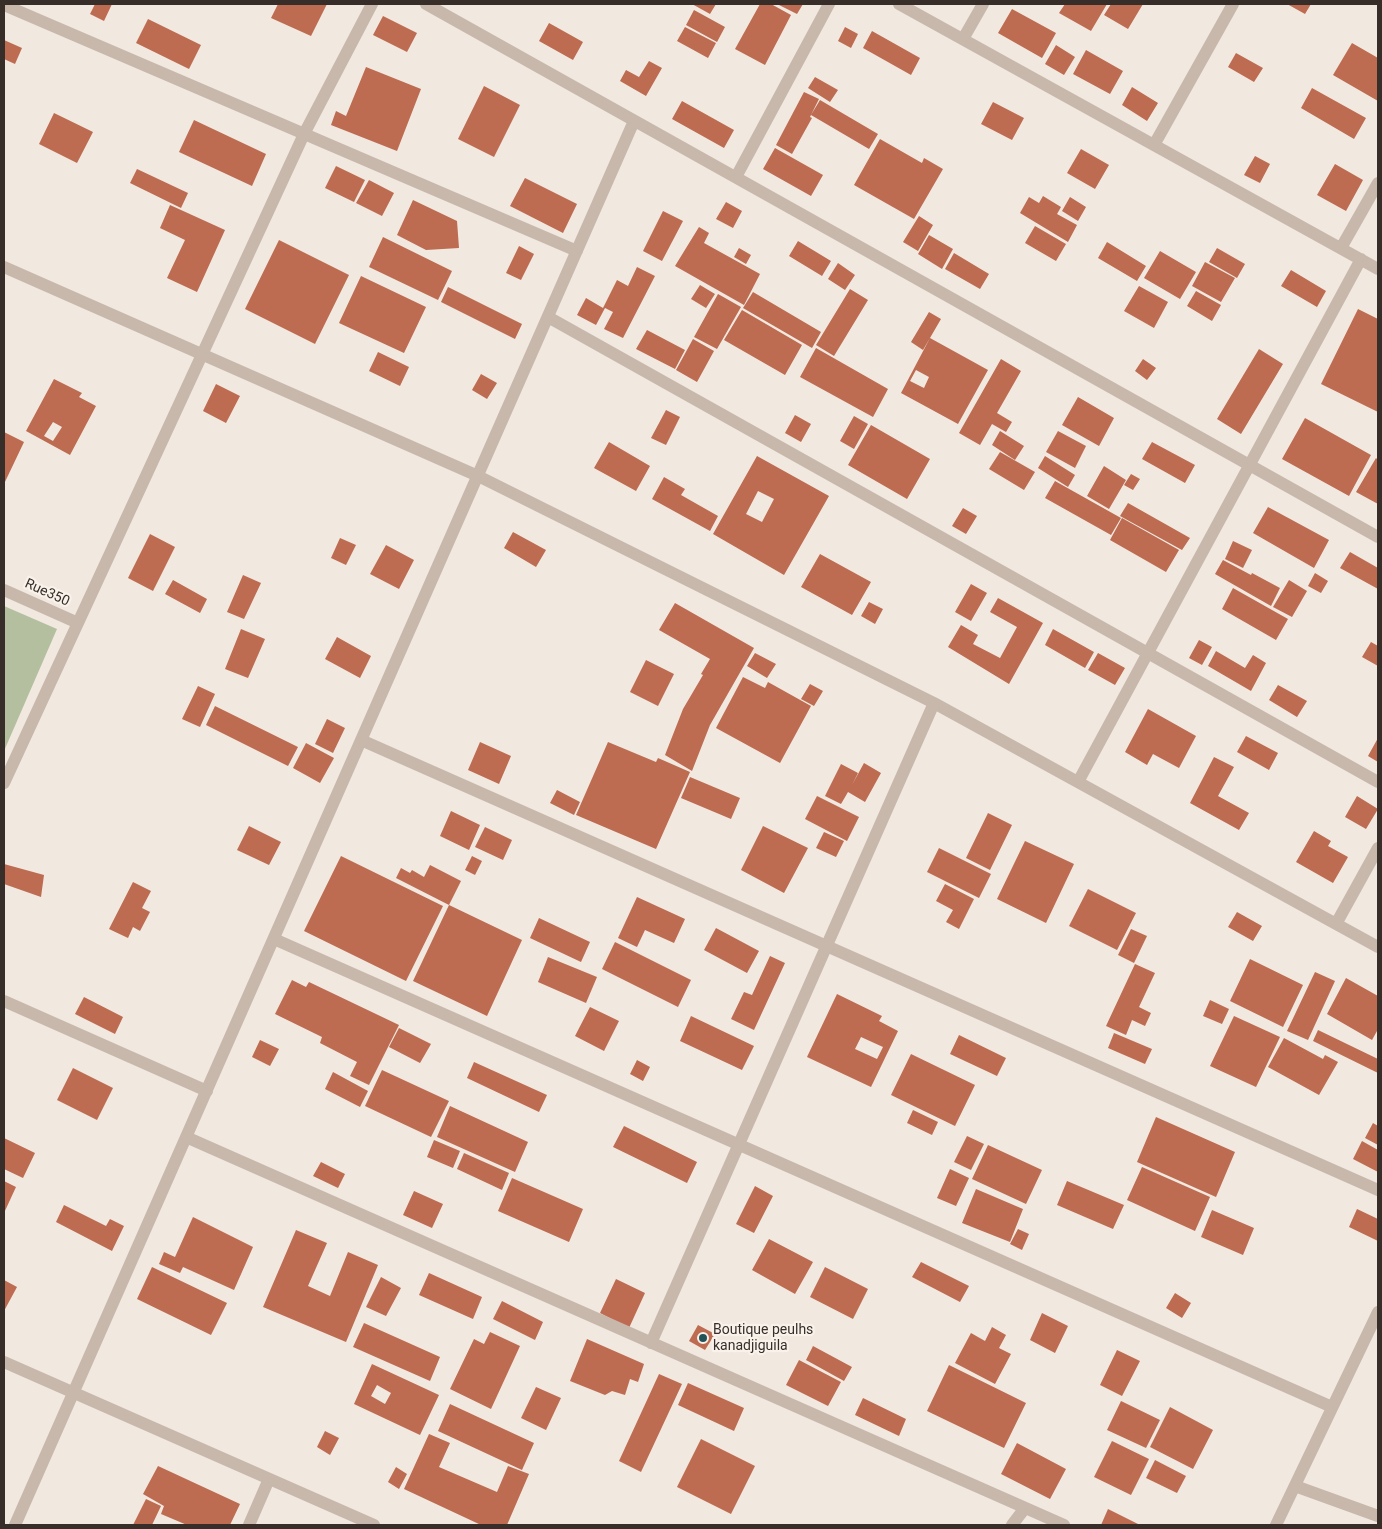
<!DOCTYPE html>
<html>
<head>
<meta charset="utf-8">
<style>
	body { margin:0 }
	#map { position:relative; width:1382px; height:1529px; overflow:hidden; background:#f1e8df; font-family:Roboto,sans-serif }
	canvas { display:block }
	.frame { position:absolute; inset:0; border:5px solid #372e2a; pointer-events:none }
</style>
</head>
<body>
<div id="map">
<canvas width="1382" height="1529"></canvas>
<div class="frame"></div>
</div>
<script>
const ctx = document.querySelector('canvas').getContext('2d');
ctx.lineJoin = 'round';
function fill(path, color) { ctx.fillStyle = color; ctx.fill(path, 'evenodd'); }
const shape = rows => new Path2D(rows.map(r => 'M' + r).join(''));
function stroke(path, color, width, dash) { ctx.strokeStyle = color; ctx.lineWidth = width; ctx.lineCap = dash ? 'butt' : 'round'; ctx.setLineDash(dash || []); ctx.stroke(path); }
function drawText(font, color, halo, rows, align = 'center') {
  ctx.font = font + ' Roboto,sans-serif'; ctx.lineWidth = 4.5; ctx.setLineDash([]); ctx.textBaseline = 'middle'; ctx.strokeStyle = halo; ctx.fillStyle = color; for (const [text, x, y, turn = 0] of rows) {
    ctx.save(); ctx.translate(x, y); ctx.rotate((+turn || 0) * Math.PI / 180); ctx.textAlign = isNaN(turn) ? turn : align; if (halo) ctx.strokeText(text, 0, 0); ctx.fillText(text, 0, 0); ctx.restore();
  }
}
fill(shape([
	[4,606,57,629,4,751]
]), '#b4bfa0');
fill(shape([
	[95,4,112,4,104,21,90,14],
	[278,4,327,4,311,36,271,18],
	[692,4,716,4,710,14],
	[760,4,771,4,791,15,765,65,735,49],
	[777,4,803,4,797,14],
	[1065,4,1107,4,1091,31,1059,13],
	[1111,4,1143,4,1128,29,1104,15],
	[1287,4,1311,4,1305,14],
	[1012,9,1056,33,1042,58,998,33],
	[694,10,725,27,717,42,686,25],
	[383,16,417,33,407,52,373,35],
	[148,19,201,45,189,69,136,43],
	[549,23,583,42,573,60,539,41],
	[685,27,716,43,708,58,677,41],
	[845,27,858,34,851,48,838,41],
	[872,31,920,58,911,75,863,48],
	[4,40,22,48,15,64,4,59],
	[1352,43,1378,58,1378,101,1333,75],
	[1056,45,1075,57,1064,75,1045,64],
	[1086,50,1123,71,1110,94,1073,74],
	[1236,53,1263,68,1254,82,1228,67],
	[649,61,662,68,646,96,620,81,626,70,639,77],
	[366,67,421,89,397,151,331,125,336,111,346,116],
	[815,77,838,90,830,102,808,88],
	[484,86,520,105,494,157,458,139],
	[1132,87,1158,103,1147,121,1122,105],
	[1312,88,1366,118,1354,139,1301,108],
	[804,92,819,99,810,117,812,118,792,154,776,145],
	[820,100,878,134,869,149,811,115],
	[682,101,734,130,724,148,672,119],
	[993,102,1024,118,1012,140,981,124],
	[54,113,93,132,77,163,39,144],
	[194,120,266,154,252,186,179,152],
	[880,139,922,163,924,158,943,169,914,219,854,185],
	[775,148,823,175,811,196,763,169],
	[1081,149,1109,165,1095,189,1067,173],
	[1255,156,1270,164,1260,183,1244,175],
	[1335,164,1363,180,1346,211,1317,195],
	[336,166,365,180,354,202,325,188],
	[137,169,188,193,181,208,130,183],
	[525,178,577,204,563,233,510,206],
	[369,180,394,193,382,216,356,203],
	[1043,196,1061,207,1057,214,1077,225,1068,242,1020,213,1029,197,1039,203],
	[1070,197,1086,207,1078,221,1062,211],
	[413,200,457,221,459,248,426,250,397,235],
	[726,202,742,211,733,228,716,219],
	[170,205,225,230,197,292,167,278,185,240,160,228],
	[663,211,683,221,662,261,643,251],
	[919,216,933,225,918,251,903,242],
	[1035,226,1066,244,1056,261,1025,243],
	[699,227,709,233,704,243,760,274,744,305,675,266],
	[929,235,953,249,942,269,918,254],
	[383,237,452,271,438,300,369,267],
	[279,240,349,275,315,344,245,309],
	[798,241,831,261,822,276,789,256],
	[1107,242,1146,266,1137,281,1098,258],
	[519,246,534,254,521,280,506,273],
	[739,248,751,255,746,264,734,257],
	[1217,248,1245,264,1237,278,1209,262],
	[1160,251,1196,272,1180,299,1144,278],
	[954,253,989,274,980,289,945,269],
	[1205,262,1235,278,1221,302,1192,286],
	[838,263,855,275,845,290,828,279],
	[637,267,655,276,623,338,604,329,613,312,605,308,596,325,577,315,586,298,603,308,617,280,628,286],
	[1291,270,1326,291,1317,307,1281,286],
	[361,276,426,307,404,353,339,323],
	[700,285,715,294,706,308,691,299],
	[1139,286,1168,302,1154,328,1124,311],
	[448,287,522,324,515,339,441,302],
	[850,289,868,300,834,356,816,345],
	[1196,291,1221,305,1212,321,1187,306],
	[753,292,821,332,812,348,743,308],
	[718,294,741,307,717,349,694,337],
	[1358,309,1378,319,1378,412,1321,384],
	[742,310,802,345,785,375,724,340],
	[929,312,941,319,923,350,911,342],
	[647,330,685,350,675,369,636,349],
	[930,338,988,370,958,424,901,393],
	[916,370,929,377,924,388,910,381],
	[693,339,714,351,697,382,676,370],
	[816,348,888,389,873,417,800,377],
	[1259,349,1283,364,1241,434,1217,419],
	[378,352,409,367,400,386,369,371],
	[1001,359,1021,371,997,413,1012,422,1006,432,992,424,980,445,959,433],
	[1143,359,1156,368,1147,380,1135,371],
	[481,374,497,383,487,399,472,390],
	[54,379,82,393,79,397,96,406,70,455,26,431],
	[53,422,62,427,53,441,44,436],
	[216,384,240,396,226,423,203,411],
	[1078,397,1114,418,1099,446,1062,425],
	[666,410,680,417,666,445,651,438],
	[795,415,811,424,801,442,785,433],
	[854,416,868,424,854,449,840,441],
	[1305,418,1371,455,1349,496,1282,459],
	[871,425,930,459,907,499,848,465],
	[1000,431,1024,446,1015,460,992,445],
	[1058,431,1086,446,1075,468,1046,452],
	[4,432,24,442,4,484],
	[609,442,650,466,636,491,594,468],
	[1152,442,1195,465,1185,483,1142,459],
	[1000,452,1035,472,1024,490,989,469],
	[757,456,829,496,784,575,713,534],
	[758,491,774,499,762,522,746,514],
	[1045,456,1075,475,1068,487,1038,468],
	[1376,458,1378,460,1378,504,1356,492],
	[1104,466,1126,480,1109,509,1087,496],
	[1131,474,1140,479,1133,490,1124,485],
	[664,477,685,489,681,495,718,516,710,531,652,499],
	[1055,481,1121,518,1111,535,1045,498],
	[1128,503,1190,538,1182,550,1120,516],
	[1268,507,1329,540,1314,568,1253,533],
	[963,508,977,516,966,534,952,526],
	[1122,518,1179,550,1166,572,1110,540],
	[513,532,546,550,536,567,504,548],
	[150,534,175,547,153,591,128,578],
	[340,538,356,545,346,565,331,558],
	[1233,541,1252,550,1243,568,1225,559],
	[386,545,414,560,399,589,370,574],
	[1350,552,1378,568,1378,589,1340,568],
	[820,554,871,582,852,615,801,587],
	[1223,560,1251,575,1252,573,1280,588,1271,606,1215,574],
	[1315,573,1328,581,1321,593,1308,586],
	[243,575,261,583,244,619,227,612],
	[173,580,207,599,200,613,165,594],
	[1289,580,1307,591,1292,617,1273,607],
	[971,584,987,593,971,621,955,612],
	[1233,588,1288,619,1276,640,1222,609],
	[998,598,1043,623,1009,684,948,647,961,625,978,635,973,644,1000,658,1017,627,990,612],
	[869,602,883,609,875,624,861,616],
	[675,603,754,648,710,725,692,771,665,755,683,709,703,675,701,674,710,659,659,630],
	[241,629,265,639,248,678,225,669],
	[1053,629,1094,652,1085,668,1045,645],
	[337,637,371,656,360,678,325,659],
	[1199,640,1212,647,1202,665,1189,658],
	[1371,642,1378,646,1378,666,1362,657],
	[1216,651,1245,668,1253,655,1266,663,1251,691,1208,666],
	[755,653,776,664,767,678,747,666],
	[1098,653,1125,668,1115,685,1088,670],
	[646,660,674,674,658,706,630,692],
	[743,677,765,688,768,682,811,706,780,763,716,728],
	[810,684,823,691,814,706,801,699],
	[1278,685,1307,701,1297,717,1269,700],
	[198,686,215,694,200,727,182,719],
	[215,706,298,747,288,766,206,725],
	[1148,709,1196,736,1179,768,1153,754,1147,765,1125,752],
	[327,719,345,728,333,753,315,744],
	[1246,736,1278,753,1269,770,1237,752],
	[1378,738,1378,762,1368,756],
	[480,742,511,756,499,784,468,770],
	[608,742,656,762,658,758,690,772,656,849,576,815],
	[306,743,334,758,320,783,293,768],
	[1214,757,1234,767,1218,796,1249,813,1239,830,1190,803],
	[864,763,881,773,865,802,848,792,841,804,825,796,841,764,858,773,852,785],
	[690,777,740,798,731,819,681,798],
	[557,790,580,802,574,815,550,803],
	[817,796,859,817,847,841,805,819],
	[1357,796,1378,809,1366,829,1345,817],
	[451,811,480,825,469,850,440,836],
	[988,813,1012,825,990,870,966,858],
	[249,826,281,842,269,865,237,850],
	[763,826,808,848,784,893,741,870],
	[485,827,512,840,503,860,475,847],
	[1314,831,1331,841,1328,846,1348,857,1333,883,1296,862],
	[824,832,844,841,836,857,816,848],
	[1025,841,1074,864,1046,923,997,899],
	[939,848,991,874,979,898,927,872],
	[341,856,443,906,406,981,304,931],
	[472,856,482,861,475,875,465,870],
	[4,864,44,875,41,897,4,884],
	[430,865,461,881,449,905,396,878,401,868,410,873,412,870,424,877],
	[133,882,151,891,142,908,150,912,140,931,133,927,128,938,109,929],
	[945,884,974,899,959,929,946,922,953,910,936,901],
	[1088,889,1136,913,1117,950,1069,926],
	[637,897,685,919,674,943,645,930,637,947,618,938],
	[449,905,522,940,487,1016,413,981],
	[1237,912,1262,926,1253,941,1228,927],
	[539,918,590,942,581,962,530,938],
	[716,928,759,951,747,973,704,950],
	[1131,929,1147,936,1134,963,1118,955],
	[615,942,691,980,678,1007,602,969],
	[770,956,785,963,754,1030,731,1019,744,992,752,995],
	[548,957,597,977,586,1003,538,982],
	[1250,959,1303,985,1283,1027,1230,1001],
	[1135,964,1155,973,1139,1007,1151,1013,1145,1026,1132,1020,1126,1035,1106,1026],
	[1315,972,1335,981,1308,1040,1287,1031],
	[1346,978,1378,996,1378,1032,1377,1031,1372,1040,1327,1014],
	[292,980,306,987,309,982,399,1025,369,1085,350,1076,357,1062,320,1043,322,1037,275,1014],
	[837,994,882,1016,879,1021,898,1031,871,1087,807,1057],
	[861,1037,883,1047,877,1059,855,1049],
	[84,997,123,1017,115,1034,75,1014],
	[1210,1000,1229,1009,1222,1024,1203,1016],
	[590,1007,619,1021,604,1051,575,1036],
	[691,1016,754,1046,742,1070,680,1041],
	[1234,1016,1280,1037,1256,1087,1210,1066],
	[399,1028,431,1044,420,1063,389,1047],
	[1318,1030,1378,1059,1378,1073,1313,1041],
	[1114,1033,1152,1049,1145,1064,1108,1048],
	[959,1035,1006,1058,997,1076,950,1054],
	[1284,1038,1323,1059,1325,1055,1338,1062,1319,1095,1268,1067],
	[260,1040,279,1049,270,1066,252,1057],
	[911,1054,975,1085,955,1126,891,1095],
	[637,1060,650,1067,643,1081,630,1074],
	[474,1062,547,1095,539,1112,467,1078],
	[73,1068,113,1088,97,1120,57,1100],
	[382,1070,449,1101,431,1137,365,1106],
	[333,1072,368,1091,360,1107,325,1089],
	[450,1106,528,1142,515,1172,437,1137],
	[913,1110,938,1122,932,1135,907,1123],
	[1156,1117,1235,1152,1216,1197,1137,1162],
	[1373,1123,1378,1126,1378,1145,1365,1138],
	[624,1126,697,1162,687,1183,613,1147],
	[967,1136,984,1144,971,1170,954,1162],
	[4,1138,35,1153,23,1178,4,1169],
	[434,1140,460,1151,453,1168,427,1157],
	[1362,1141,1378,1150,1378,1172,1353,1159],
	[988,1145,1042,1170,1026,1204,972,1179],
	[464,1153,509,1173,502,1190,457,1169],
	[321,1162,345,1174,338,1188,313,1176],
	[1142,1167,1210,1197,1195,1231,1127,1200],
	[950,1169,969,1178,956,1206,937,1198],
	[512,1178,583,1209,569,1242,498,1211],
	[4,1181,16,1187,4,1213],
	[1067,1181,1124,1205,1113,1229,1057,1205],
	[755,1186,773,1196,754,1233,736,1224],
	[976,1189,1023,1209,1010,1242,962,1223],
	[414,1191,443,1204,432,1228,403,1215],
	[64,1205,106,1226,110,1219,124,1226,112,1251,56,1222],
	[1357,1209,1378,1219,1378,1241,1349,1227],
	[1212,1210,1254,1228,1243,1255,1201,1237],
	[193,1217,253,1247,234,1290,183,1267,180,1273,159,1264,164,1252,175,1257],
	[1018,1229,1029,1234,1022,1250,1010,1244],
	[296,1230,327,1243,308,1286,330,1296,348,1252,378,1265,346,1342,263,1307],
	[769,1239,813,1262,795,1294,752,1270],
	[921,1262,969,1286,960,1302,912,1277],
	[152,1267,227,1303,211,1335,137,1299],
	[825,1267,868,1289,853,1319,810,1297],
	[429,1273,482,1297,473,1319,419,1295],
	[381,1277,401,1288,386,1316,366,1307],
	[616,1279,645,1293,629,1328,600,1313],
	[4,1280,17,1287,4,1311],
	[1175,1293,1191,1303,1182,1318,1166,1308],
	[502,1301,543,1322,535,1340,493,1319],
	[1042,1313,1068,1326,1055,1353,1030,1340],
	[364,1323,440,1357,430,1381,353,1347],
	[698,1325,715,1334,705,1350,689,1341],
	[992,1327,1006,1335,999,1348,1011,1354,995,1384,955,1363,971,1333,985,1341],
	[490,1332,520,1346,491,1409,450,1389,474,1339,484,1344],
	[587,1339,644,1364,638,1382,630,1379,625,1395,612,1391,605,1395,570,1381],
	[813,1346,852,1367,844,1381,806,1360],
	[1117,1350,1140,1361,1122,1396,1100,1385],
	[799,1360,841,1382,828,1406,786,1385],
	[372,1364,439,1395,420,1435,354,1404],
	[377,1385,391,1393,385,1404,371,1396],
	[949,1365,1026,1403,1004,1448,927,1411],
	[659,1374,682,1384,641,1472,619,1461],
	[688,1383,744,1408,734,1431,678,1405],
	[536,1387,561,1398,546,1430,521,1418],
	[863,1398,906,1419,899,1436,855,1415],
	[1121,1401,1160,1420,1146,1448,1107,1430],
	[450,1404,534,1443,522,1470,438,1431],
	[1170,1407,1213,1430,1193,1469,1150,1447],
	[325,1431,339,1438,330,1455,317,1447],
	[429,1434,450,1443,439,1467,497,1492,508,1466,529,1474,507,1525,481,1525,404,1489],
	[701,1439,755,1466,731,1514,677,1487],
	[1112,1441,1149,1459,1131,1495,1094,1477],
	[1017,1443,1066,1469,1050,1499,1001,1474],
	[1155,1460,1186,1476,1177,1493,1146,1478],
	[158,1466,240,1504,230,1525,187,1525,161,1514,164,1506,143,1494],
	[396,1467,407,1474,399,1489,388,1482],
	[146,1499,161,1506,152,1525,133,1525],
	[1108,1509,1140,1525,1101,1525]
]), '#bd6b51');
stroke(shape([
	[426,4,1378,537],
	[899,4,1378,269],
	[4,5,577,251],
	[963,39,983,4],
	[1154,145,1233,4],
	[736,177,829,4],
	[1341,248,1378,183],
	[4,267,478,476,934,703,1378,947],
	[548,317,1378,782],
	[4,590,78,623],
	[361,740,1378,1190],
	[1078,782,1361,259],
	[4,783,304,134,372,4],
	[1336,924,1378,848],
	[274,939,1332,1407],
	[4,1001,207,1091],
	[186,1137,1064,1525],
	[651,1343,934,703],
	[4,1362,374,1525],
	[1295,1486,1378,1516],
	[15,1525,634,121],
	[249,1525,269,1479],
	[1012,1525,1025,1508],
	[1276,1525,1378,1312]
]), '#c8b8ab', 12);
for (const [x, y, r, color] of [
	[703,1338,5,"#225255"]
]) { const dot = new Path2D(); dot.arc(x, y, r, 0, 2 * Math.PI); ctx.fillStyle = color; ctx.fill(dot); stroke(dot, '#f9f2eb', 2); }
drawText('14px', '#372e2a', '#f9f2eb', [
	["Rue350",47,593,24]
]);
drawText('14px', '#372e2a', '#f9f2eb', [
	["Boutique peulhs",713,1330],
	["kanadjiguila",713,1346]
], 'left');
</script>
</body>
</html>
